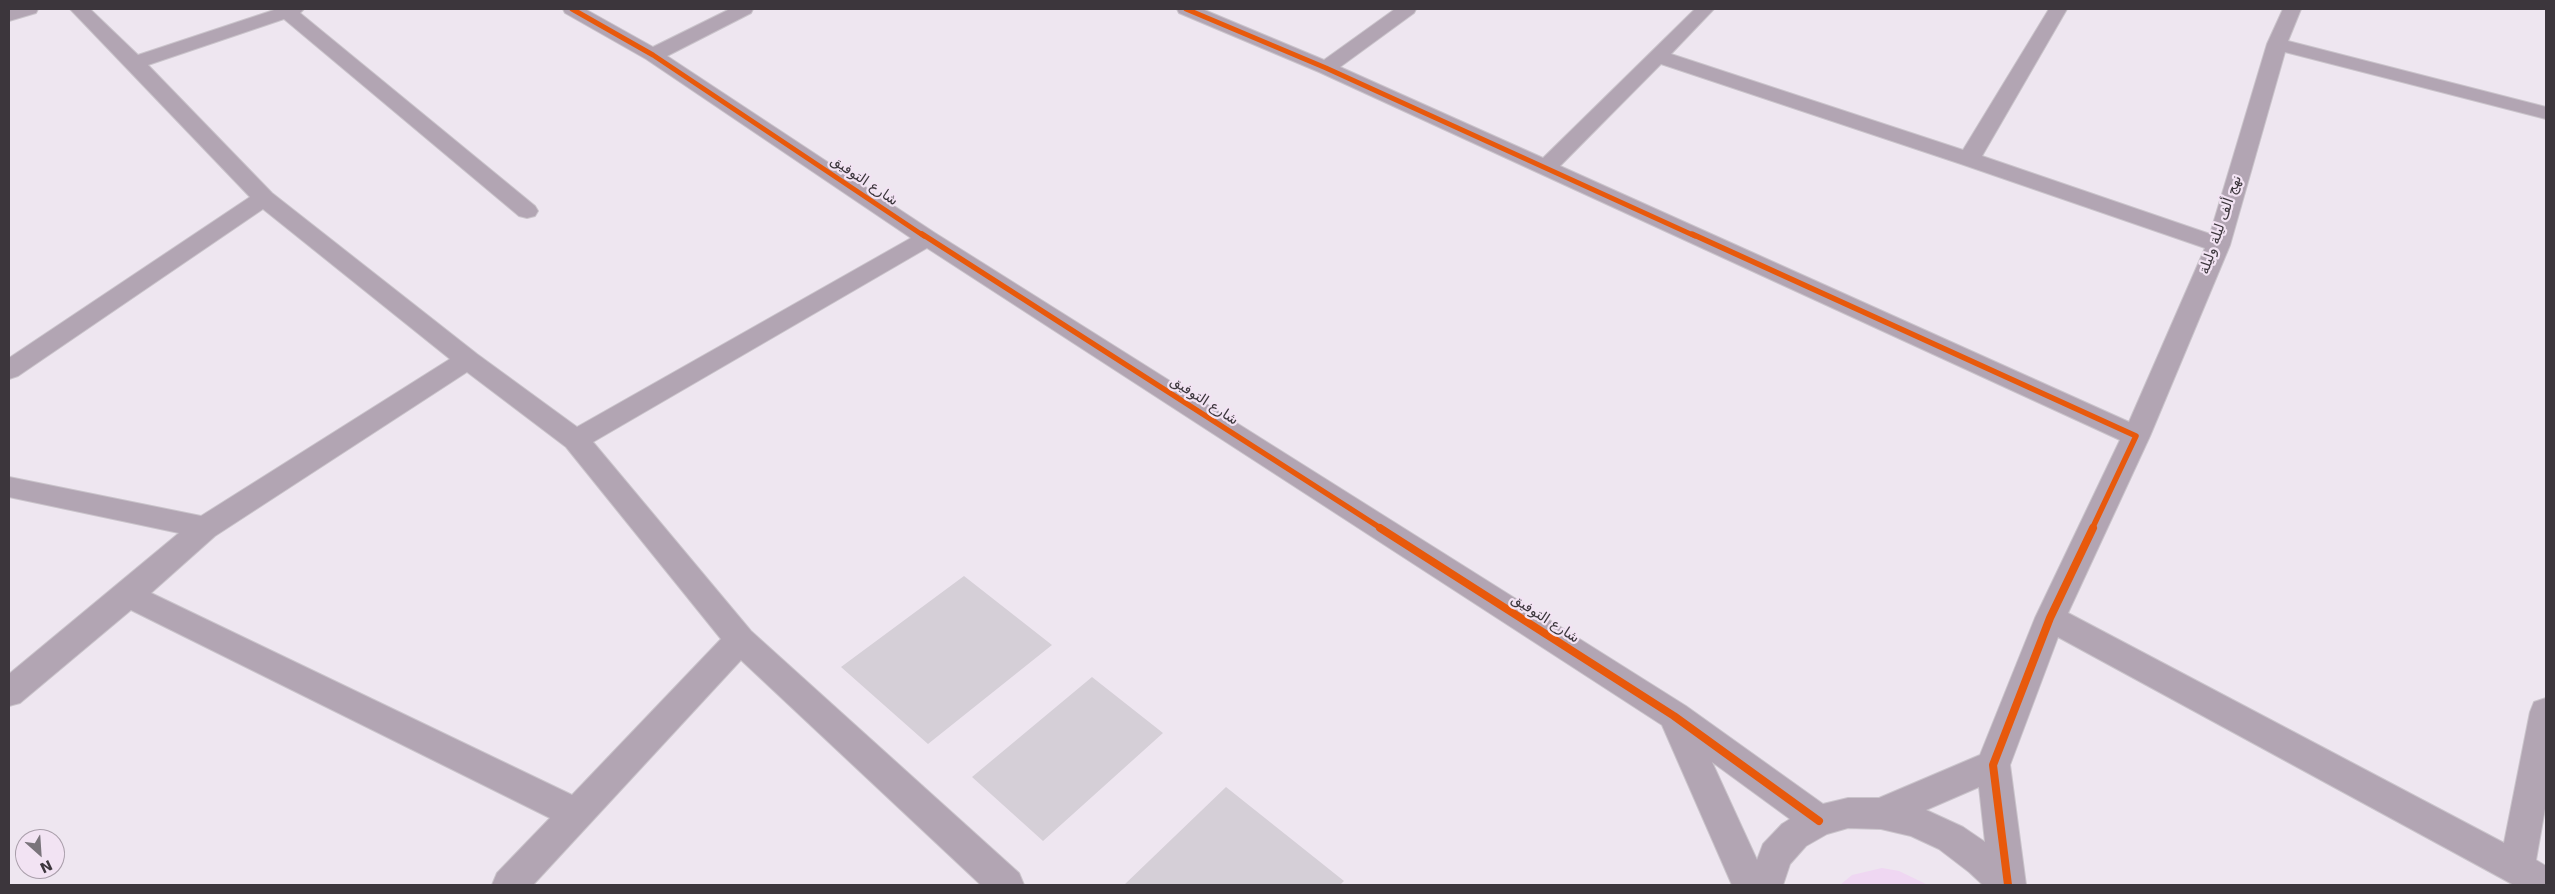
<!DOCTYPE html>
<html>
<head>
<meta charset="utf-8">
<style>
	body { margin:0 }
	#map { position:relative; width:2555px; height:894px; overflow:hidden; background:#eee6f0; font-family:"DejaVu Sans",sans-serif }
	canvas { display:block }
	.frame { position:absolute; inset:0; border:10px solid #3c363c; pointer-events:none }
	.north { position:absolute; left:15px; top:829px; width:50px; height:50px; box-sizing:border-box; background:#f2e3f3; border:1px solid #a99eaa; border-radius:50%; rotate:154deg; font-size:14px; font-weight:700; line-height:20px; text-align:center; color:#3c363c }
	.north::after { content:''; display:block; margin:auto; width:18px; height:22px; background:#7a747b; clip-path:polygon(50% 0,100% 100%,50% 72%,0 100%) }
</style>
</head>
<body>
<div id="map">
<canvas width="2555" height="894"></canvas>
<div class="frame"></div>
<div class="north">N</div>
</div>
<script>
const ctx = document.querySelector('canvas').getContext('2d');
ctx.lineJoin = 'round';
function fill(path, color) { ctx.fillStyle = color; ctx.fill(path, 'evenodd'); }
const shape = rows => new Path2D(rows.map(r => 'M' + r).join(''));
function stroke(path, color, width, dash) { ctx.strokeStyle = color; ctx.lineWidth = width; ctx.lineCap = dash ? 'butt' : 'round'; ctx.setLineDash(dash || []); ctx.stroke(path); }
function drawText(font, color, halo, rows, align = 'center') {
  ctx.font = font + ' "DejaVu Sans",Cairo,sans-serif'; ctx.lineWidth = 4.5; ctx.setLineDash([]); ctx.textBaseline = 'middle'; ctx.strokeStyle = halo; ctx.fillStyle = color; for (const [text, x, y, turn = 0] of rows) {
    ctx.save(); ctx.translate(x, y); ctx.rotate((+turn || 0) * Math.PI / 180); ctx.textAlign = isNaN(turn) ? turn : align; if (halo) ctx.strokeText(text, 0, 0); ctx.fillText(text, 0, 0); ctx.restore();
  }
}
fill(shape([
	[1882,868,1899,871,1928,885,1840,885,1852,875]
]), '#efd7f2');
fill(shape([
	[964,576,1052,645,928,744,841,667],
	[1092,677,1163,733,1043,841,972,777],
	[1226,787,1344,881,1340,885,1124,885]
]), '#d5cfd7');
const minor = shape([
	[9,9,38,9,36,13,9,21,9,9],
	[70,9,90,9,138,55,277,9,304,9,300,13,535,206,538,211,535,216,527,218,519,216,284,19,148,65,272,193,477,354,577,427,911,238,646,59,565,13,563,9,585,9,653,47,730,9,753,9,751,13,667,56,935,233,1686,706,1823,804,1848,798,1879,798,1980,755,2035,618,2120,440,1319,72,1179,13,1177,9,1202,9,1324,60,1395,9,1416,9,1414,13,1340,67,1543,158,1695,9,1714,9,1671,54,1963,150,2049,9,2067,9,1982,156,2210,234,2267,44,2283,9,2301,9,2288,41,2546,107,2546,119,2285,52,2230,245,2150,436,2068,613,2504,843,2530,712,2534,702,2546,698,2546,803,2536,860,2546,866,2546,885,2514,885,2058,637,2010,765,2026,885,1983,885,1969,872,1939,849,1911,836,1881,829,1848,828,1827,834,1806,846,1790,864,1783,885,1732,885,1662,725,927,248,593,442,751,631,1019,873,1024,885,981,885,741,660,533,885,492,885,497,873,550,818,131,610,20,703,9,706,9,674,179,533,9,497,9,477,201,516,450,359,263,209,18,376,9,379,9,358,250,197,70,9],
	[1661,64,1961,164,2205,248,2129,422,1560,166,1661,64],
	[467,372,566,447,721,639,572,795,151,593,215,536,467,372],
	[1712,762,1790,819,1782,824,1763,844,1757,860,1712,762],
	[1979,787,1985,842,1963,827,1926,810,1979,787]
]);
stroke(minor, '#cac4cb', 2);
fill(minor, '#b2a5b3');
stroke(shape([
	[572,9,653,55,924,236],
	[1186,9,1326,68,1695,236]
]), '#e8590c', 5);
stroke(shape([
	[922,234,1382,529],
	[1692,234,2136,436,2092,529]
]), '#e8590c', 5.5);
stroke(shape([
	[1380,528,1674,716,1819,821],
	[2008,885,1993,765,2050,618,2093,528]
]), '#e8590c', 8);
drawText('14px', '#3c363c', '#f2e3f3', [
	["شارع التوفيق",864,181,34],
	["نهج ألف ليلة وليلة",2221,225,-71],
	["شارع التوفيق",1204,401,33],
	["شارع التوفيق",1545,619,33]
]);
</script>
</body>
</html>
